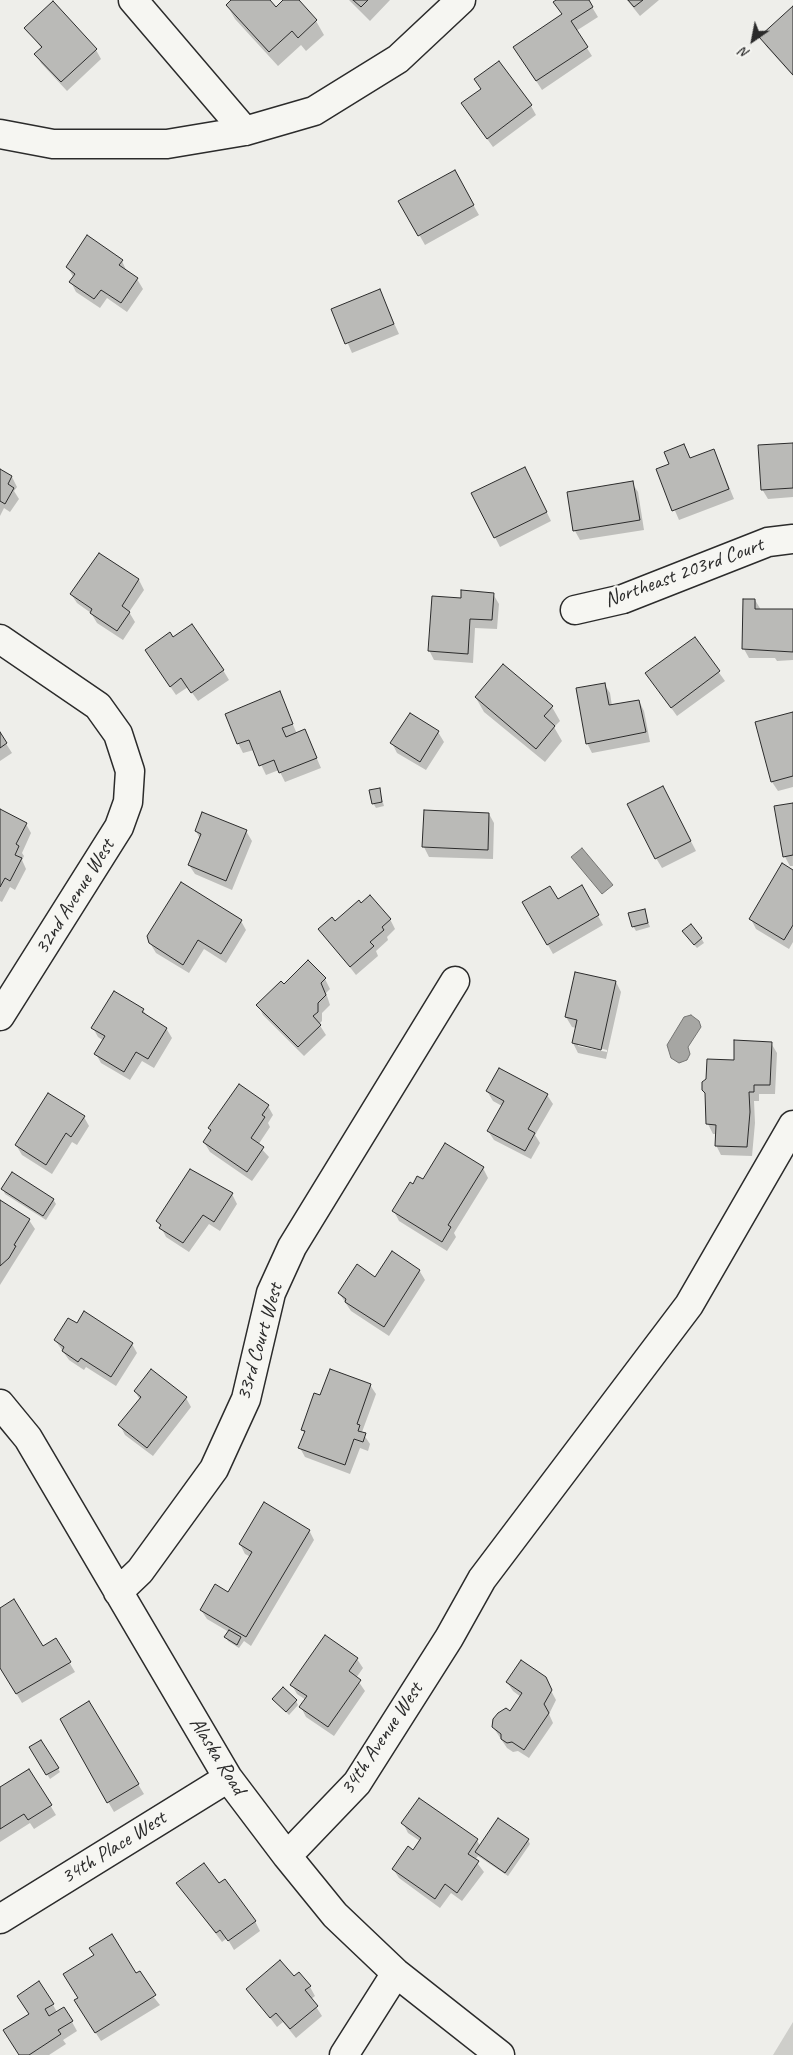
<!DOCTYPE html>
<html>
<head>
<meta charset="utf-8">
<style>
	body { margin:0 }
	#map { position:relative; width:793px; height:2055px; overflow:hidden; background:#eeeeea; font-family:Caveat,sans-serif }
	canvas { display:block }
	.north { position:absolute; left:728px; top:15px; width:50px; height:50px; -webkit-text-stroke:4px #f6f6f2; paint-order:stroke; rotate:213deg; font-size:14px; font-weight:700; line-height:20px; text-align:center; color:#2b2b2b }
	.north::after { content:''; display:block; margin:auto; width:18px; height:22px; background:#2b2b2b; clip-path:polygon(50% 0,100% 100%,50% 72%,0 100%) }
</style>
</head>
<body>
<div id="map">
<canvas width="793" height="2055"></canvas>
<div class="north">N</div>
</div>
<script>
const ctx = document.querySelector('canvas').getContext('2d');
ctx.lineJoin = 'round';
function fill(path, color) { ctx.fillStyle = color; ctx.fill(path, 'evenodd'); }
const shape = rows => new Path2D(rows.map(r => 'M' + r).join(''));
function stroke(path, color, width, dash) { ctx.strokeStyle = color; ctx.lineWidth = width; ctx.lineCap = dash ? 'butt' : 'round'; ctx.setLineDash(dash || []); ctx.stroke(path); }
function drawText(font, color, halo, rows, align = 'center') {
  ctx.font = font + ' Caveat,sans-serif'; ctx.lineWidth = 4.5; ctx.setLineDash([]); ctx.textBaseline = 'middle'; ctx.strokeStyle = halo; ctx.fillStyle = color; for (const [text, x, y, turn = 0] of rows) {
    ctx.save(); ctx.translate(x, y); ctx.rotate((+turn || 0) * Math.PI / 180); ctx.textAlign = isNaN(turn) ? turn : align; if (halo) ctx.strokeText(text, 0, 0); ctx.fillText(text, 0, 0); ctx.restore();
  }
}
fill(shape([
	[793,2022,793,2055,773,2055]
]), '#cececa');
const water = shape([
	[582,848,613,885,602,894,571,857,582,848],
	[691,1015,699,1021,701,1027,688,1047,690,1054,687,1060,679,1063,671,1058,667,1045,684,1017,691,1015]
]);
fill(water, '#a6a6a3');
stroke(water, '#757573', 1);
fill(shape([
	[233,0,268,0,276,9,285,0,297,0,316,21,324,35,306,51,301,45,278,66,235,19,227,5],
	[349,0,390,0,370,21],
	[558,0,587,0,592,7,598,17,576,31,592,56,542,90,520,56,563,15],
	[627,0,659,0,640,16],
	[793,7,793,76,766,46,760,37],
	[26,28,96,50,101,59,67,91,41,63,36,54,42,49],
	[462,104,531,106,536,115,493,147],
	[454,171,479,215,425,245,400,201],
	[122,261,127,272,137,279,143,289,127,312,107,298,100,308,76,292,71,282,74,278,67,267],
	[379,290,399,334,352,353,333,309],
	[684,445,691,459,714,450,734,499,679,520,657,469,671,464],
	[793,445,793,497,768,499,762,489],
	[0,470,12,477,17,487,14,491,19,499,10,512,4,508,0,516],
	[530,478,551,521,500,547,473,494],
	[632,483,638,492,644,530,580,540,575,531,568,493],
	[100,554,139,580,144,590,129,612,135,622,123,640,97,623,91,613,77,603,71,594],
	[493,594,499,604,497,629,475,628,473,663,434,660,429,650,462,600],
	[755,600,761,610,793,611,793,660,777,661,775,658,749,658,744,649],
	[694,638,725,681,677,716,647,674],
	[173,639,223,670,229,680,198,701,188,687,176,695,146,651],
	[604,684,610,693,612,706,639,701,644,711,650,742,592,753,587,743],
	[279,692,297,734,305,731,321,768,285,782,279,770,266,775,254,750,243,753,238,743],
	[476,698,552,707,560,721,554,727,562,741,545,762,484,712],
	[793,713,793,787,778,791,772,782],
	[410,714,438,732,444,742,426,770,397,753,392,743],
	[0,734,12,753,0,761],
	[379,789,384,806,376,808,373,803],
	[668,797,696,851,662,868,656,858],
	[793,804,793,866,790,866,785,857,775,807],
	[0,810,26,824,31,833,22,853,24,856,22,860,26,869,15,890,10,887,2,902,0,901],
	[425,811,489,814,494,823,493,859,429,857,424,847],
	[196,831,246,831,252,841,232,890,195,874,189,865,200,839],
	[793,871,793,942,789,949,756,929,751,919],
	[582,887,603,925,553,954,524,902,558,901],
	[644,910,650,927,636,931,633,926],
	[390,919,395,929,387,937,388,940,376,951,378,956,356,975,320,929,335,923],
	[241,921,246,930,226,963,204,949,189,973,156,953,150,943],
	[686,936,701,938,704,943,697,948],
	[325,979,330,989,326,993,330,1005,322,1013,322,1021,319,1024,326,1035,304,1056,263,1015,258,1005,284,986],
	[616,982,621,992,606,1059,578,1053,573,1043,576,1028,572,1027,566,1017],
	[578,1043,607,1050,607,1052,578,1046],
	[143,1010,147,1016,166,1028,172,1038,154,1068,142,1061,130,1080,101,1063,96,1054,104,1041,98,1037,93,1028],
	[771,1043,777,1053,775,1094,759,1094,759,1101,754,1101,755,1123,752,1156,721,1155,716,1145,717,1134,713,1134,708,1124,706,1095,703,1089],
	[487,1091,547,1095,553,1104,535,1135,540,1143,531,1159,494,1140,488,1131,502,1106,493,1101],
	[268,1106,273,1115,268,1123,270,1127,258,1145,269,1157,252,1181,210,1152,204,1142,212,1132,210,1128],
	[84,1117,89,1126,77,1145,72,1142,52,1174,22,1155,16,1145],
	[483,1168,488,1178,454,1233,456,1237,447,1251,399,1221,394,1211,414,1185,423,1181],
	[3,1189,53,1199,56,1204,46,1220,5,1194],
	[232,1194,237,1204,220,1231,209,1224,189,1252,166,1237,158,1221],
	[0,1201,29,1220,35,1229,0,1285],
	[419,1270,425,1280,389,1336,351,1311,339,1293,375,1279],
	[55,1340,132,1344,137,1353,116,1386,86,1367,84,1370,69,1360],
	[370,1385,376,1394,362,1432,370,1444,368,1451,360,1448,350,1474,305,1457,300,1448,305,1434,302,1429,321,1397],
	[135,1391,186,1398,191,1407,153,1456,125,1435,120,1425,140,1400],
	[309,1530,314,1540,251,1646,244,1641,239,1648,228,1641,226,1637,229,1632,207,1619,201,1610,229,1594,251,1557,245,1554,240,1544],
	[0,1609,42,1648,56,1640,75,1672,22,1703,0,1666],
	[357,1659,363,1668,356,1678,365,1691,334,1736,306,1717,301,1707,306,1700,297,1694,292,1685],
	[507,1682,548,1685,556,1700,549,1714,553,1723,529,1758,518,1751,513,1752,507,1748,493,1727,510,1713,521,1697,513,1691],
	[273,1699,296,1701,298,1705,289,1715],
	[89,1703,144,1794,114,1812,61,1720],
	[41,1741,60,1772,50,1779,31,1748],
	[29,1770,56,1815,34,1829,30,1823,0,1842,0,1788],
	[403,1823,477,1840,480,1846,528,1840,530,1844,508,1876,478,1856,475,1860,484,1872,462,1901,451,1893,440,1908,399,1878,393,1869,413,1851,420,1841,408,1833],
	[178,1884,219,1885,255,1921,260,1931,234,1950,227,1938,222,1942],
	[136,1975,160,2005,101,2041,81,2010],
	[293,1978,310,1987,315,1996,311,1999,322,2016,296,2038,283,2022,277,2027,248,1989],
	[53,2005,57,2012,72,2022,77,2031,63,2040,66,2044,49,2055,20,2055,5,2030]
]), '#0003');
const building = shape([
	[231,0,270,0,276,7,283,0,299,0,317,20,298,38,292,31,269,52,226,5,231,0],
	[353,0,368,0,361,7,353,0],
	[556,0,589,0,593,7,571,21,588,47,536,81,513,47,562,14,553,2,556,0],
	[628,0,643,0,634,7,628,0],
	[53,1,97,49,61,82,34,54,42,47,24,28,53,1],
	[793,6,793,75,759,37,793,6],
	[499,61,532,105,487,139,461,103,481,89,474,79,499,61],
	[455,170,474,205,418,236,398,201,455,170],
	[87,235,123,260,119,265,138,278,121,303,101,290,94,299,69,282,75,274,66,267,87,235],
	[380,289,394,324,345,344,331,309,380,289],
	[793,443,793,488,761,490,758,445,793,443],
	[684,444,690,458,714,449,729,489,672,511,656,469,669,464,664,452,684,444],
	[525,467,547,512,494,538,471,493,525,467],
	[0,469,12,476,8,484,14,488,5,504,0,501,0,469],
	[633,481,640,520,573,531,567,492,633,481],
	[99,553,139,579,122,606,130,612,117,631,90,613,92,609,70,594,99,553],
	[461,590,494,593,492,620,470,619,468,654,428,651,432,596,461,598,461,590],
	[743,599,755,599,755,609,793,609,793,652,742,649,743,599],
	[192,624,224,670,191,693,181,678,170,687,145,650,170,632,173,637,192,624],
	[695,637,720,671,671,708,645,673,695,637],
	[503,664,553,706,544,716,555,726,536,749,475,697,503,664],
	[605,683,609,705,639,700,646,732,586,744,576,688,605,683],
	[280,691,293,724,282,728,286,737,305,729,317,758,279,773,274,760,259,766,249,740,237,744,225,714,280,691],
	[793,712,793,776,771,782,755,722,793,712],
	[410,713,439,731,420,762,390,743,410,713],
	[0,732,7,743,0,748,0,732],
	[663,786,691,841,655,859,627,804,663,786],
	[380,788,382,802,372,804,369,790,380,788],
	[793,803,793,855,783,857,774,806,793,803],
	[0,809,27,823,16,844,19,846,15,855,22,858,10,881,5,878,0,887,0,809],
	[424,810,489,813,488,850,422,847,424,810],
	[202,812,247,830,226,881,188,865,201,834,195,831,202,812],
	[782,863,793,870,793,925,784,940,749,919,782,863],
	[181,882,242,920,221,954,198,940,183,965,149,943,147,936,181,882],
	[582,885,599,915,547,945,522,902,550,886,558,899,582,885],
	[370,895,391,919,382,927,384,930,370,942,374,946,350,967,318,929,332,917,335,921,359,900,361,903,370,895],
	[645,909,648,923,632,927,628,913,645,909],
	[691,924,702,938,694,945,682,931,691,924],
	[308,960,326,978,321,983,326,995,318,1003,318,1012,313,1016,321,1025,298,1047,256,1005,281,981,284,984,308,960],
	[575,972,616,981,601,1050,572,1043,577,1020,565,1017,575,972],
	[114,991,144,1009,142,1012,167,1028,148,1059,136,1052,124,1072,94,1054,105,1036,91,1028,114,991],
	[734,1040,772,1042,770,1085,754,1085,754,1092,749,1092,750,1112,747,1147,715,1146,716,1125,706,1124,705,1093,702,1090,702,1082,706,1079,707,1059,734,1060,734,1040],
	[499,1068,548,1094,528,1129,535,1133,525,1151,487,1131,504,1101,486,1091,499,1068],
	[239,1084,269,1105,262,1115,265,1117,251,1138,264,1147,247,1172,203,1142,211,1130,208,1128,239,1084],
	[48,1093,85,1116,71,1137,66,1133,46,1165,15,1145,48,1093],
	[445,1143,484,1167,448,1225,451,1227,442,1242,392,1211,410,1182,413,1184,417,1176,423,1179,445,1143],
	[190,1169,233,1193,214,1222,203,1215,183,1243,159,1228,161,1225,156,1221,190,1169],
	[12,1172,54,1199,43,1216,1,1189,12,1172],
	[0,1200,30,1219,14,1245,16,1246,9,1258,0,1266,0,1200],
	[392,1251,420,1270,384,1327,345,1302,346,1299,338,1293,357,1264,375,1277,392,1251],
	[84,1311,133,1343,111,1377,81,1358,78,1362,62,1351,64,1347,54,1340,68,1318,77,1323,84,1311],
	[151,1369,187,1397,147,1448,118,1425,141,1397,134,1391,151,1369],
	[330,1369,371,1384,357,1424,360,1425,358,1431,366,1433,363,1442,354,1439,345,1465,298,1448,305,1431,301,1430,314,1393,320,1395,330,1369],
	[264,1502,310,1530,246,1637,200,1610,215,1584,228,1592,252,1552,239,1544,264,1502],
	[14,1599,43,1646,56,1638,71,1662,16,1694,0,1668,0,1608,14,1599],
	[229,1630,241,1637,237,1645,224,1637,229,1630],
	[325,1635,358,1658,349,1671,361,1680,328,1727,299,1707,307,1696,290,1685,325,1635],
	[521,1660,546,1677,552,1690,544,1704,549,1713,524,1750,512,1742,507,1743,501,1739,501,1734,492,1727,493,1719,498,1713,506,1708,510,1711,522,1693,506,1682,521,1660],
	[283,1687,297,1700,286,1712,272,1699,283,1687],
	[89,1701,139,1784,107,1803,60,1719,89,1701],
	[41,1740,59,1768,46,1775,29,1747,41,1740],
	[29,1769,52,1805,28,1820,24,1814,0,1829,0,1787,29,1769],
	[419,1798,478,1839,468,1854,479,1861,457,1893,445,1884,435,1899,392,1869,408,1846,413,1850,421,1838,401,1823,419,1798],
	[498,1818,529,1839,505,1873,475,1852,498,1818],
	[204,1863,219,1883,225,1879,256,1921,228,1941,220,1930,216,1933,176,1883,204,1863],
	[112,1934,136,1973,140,1971,156,1995,95,2033,74,2000,78,1998,63,1974,94,1955,89,1948,112,1934],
	[280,1960,294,1976,299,1972,311,1986,305,1990,318,2006,290,2029,276,2013,270,2018,246,1989,280,1960],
	[39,1981,54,2004,45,2009,49,2016,64,2007,73,2021,58,2030,61,2034,29,2055,19,2055,3,2030,29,2014,17,1996,39,1981]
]);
fill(building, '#babab7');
stroke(building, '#2b2b2b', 1);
const minor = shape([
	[133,0,245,131],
	[0,134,53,144,167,144,245,131,314,111,398,59,461,0],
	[575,610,623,599,768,542,793,539],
	[0,639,98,706,118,734,130,771,128,802,119,827,0,1016],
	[0,1404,28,1438,228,1778,287,1856,335,1915,396,1973,500,2055],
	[118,1592,140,1571,214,1469,246,1399,271,1293,292,1247,455,981],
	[287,1856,357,1783,449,1638,482,1579,689,1305,793,1125],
	[0,1919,228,1778],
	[344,2055,396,1973]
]);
stroke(minor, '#2b2b2b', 31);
stroke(minor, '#f6f6f2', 28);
drawText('21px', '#2b2b2b', '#f6f6f2', [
	["Northeast 203rd Court",684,573,-20],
	["32nd Avenue West",75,897,-58],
	["33rd Court West",260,1342,-74],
	["34th Avenue West",382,1739,-56],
	["Alaska Road",217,1756,58],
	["34th Place West",114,1848,-32]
]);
</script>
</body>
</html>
